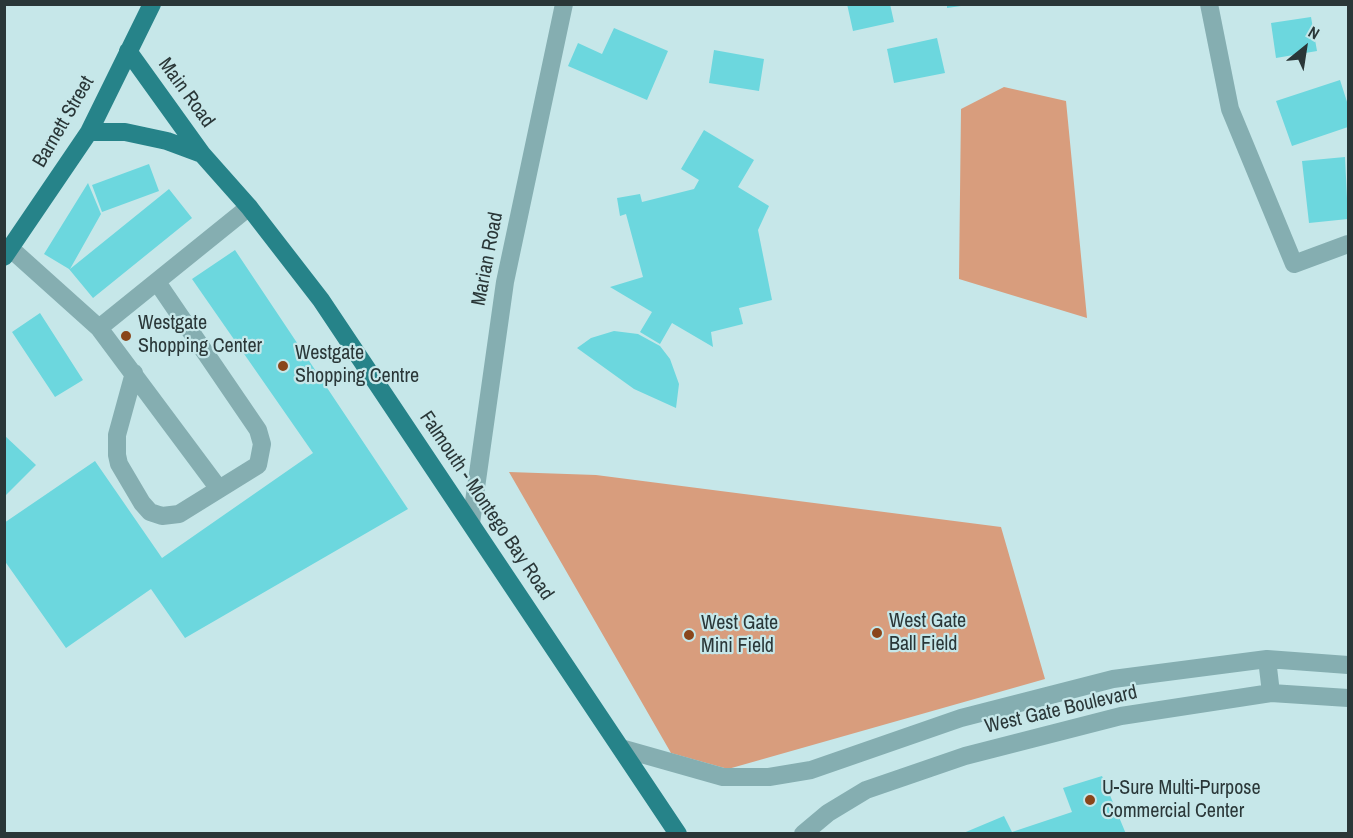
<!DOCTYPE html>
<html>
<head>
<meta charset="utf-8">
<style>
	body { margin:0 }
	#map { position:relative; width:1353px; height:838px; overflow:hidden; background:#c6e7e9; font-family:"Archivo Narrow",sans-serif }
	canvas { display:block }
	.frame { position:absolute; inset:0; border:6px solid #2a3738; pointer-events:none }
	.north { position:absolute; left:1275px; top:18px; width:60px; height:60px; -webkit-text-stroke:4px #c6e7e9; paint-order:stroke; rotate:30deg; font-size:16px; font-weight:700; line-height:24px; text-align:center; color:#2a3738 }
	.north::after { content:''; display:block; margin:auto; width:21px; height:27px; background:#2a3738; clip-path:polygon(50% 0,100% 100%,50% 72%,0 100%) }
</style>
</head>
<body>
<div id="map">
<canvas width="1353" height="838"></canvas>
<div class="frame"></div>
<div class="north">N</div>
</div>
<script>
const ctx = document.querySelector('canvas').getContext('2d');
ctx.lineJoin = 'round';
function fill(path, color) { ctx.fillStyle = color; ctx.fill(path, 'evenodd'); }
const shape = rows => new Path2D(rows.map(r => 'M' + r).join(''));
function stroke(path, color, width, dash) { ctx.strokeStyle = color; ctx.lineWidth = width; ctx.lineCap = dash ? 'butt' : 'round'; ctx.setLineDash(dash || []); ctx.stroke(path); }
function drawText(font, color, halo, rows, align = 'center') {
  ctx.font = font + ' "Archivo Narrow",sans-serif'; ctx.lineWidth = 4.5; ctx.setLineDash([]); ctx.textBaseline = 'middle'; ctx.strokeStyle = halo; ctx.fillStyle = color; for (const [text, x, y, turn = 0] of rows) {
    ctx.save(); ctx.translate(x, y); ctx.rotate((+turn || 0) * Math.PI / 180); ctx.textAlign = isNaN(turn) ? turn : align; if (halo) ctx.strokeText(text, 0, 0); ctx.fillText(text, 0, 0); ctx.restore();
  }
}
fill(shape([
	[1004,87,1066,101,1087,318,959,279,961,109],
	[509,472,596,475,1001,527,1045,679,728,769,671,753]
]), '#d89d7d');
fill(shape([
	[847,4,890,4,894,22,853,31],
	[947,4,961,4,961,6,947,8],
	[1311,17,1317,51,1276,58,1271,23],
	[614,28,668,51,647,100,568,66,578,43,602,54],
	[937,38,945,73,894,83,887,49],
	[714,50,764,59,759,91,709,83],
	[1340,80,1348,105,1348,127,1292,146,1276,101],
	[704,130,754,160,738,187,769,206,758,230,772,300,739,308,743,324,711,332,713,347,672,323,660,344,640,332,652,312,610,287,643,277,626,214,620,216,617,198,640,194,642,202,694,189,699,180,681,169],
	[1345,157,1348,219,1309,223,1302,161],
	[149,164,159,191,102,212,92,185],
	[88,183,101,214,70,269,169,189,192,218,93,298,69,269,44,254],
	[235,250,408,509,185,638,151,589,66,648,4,560,4,523,95,461,162,558,313,453,192,279],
	[40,313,83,380,55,397,12,332],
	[614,331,638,334,660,346,670,359,679,384,676,408,634,389,577,348,591,338],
	[4,435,36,465,4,497],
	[1102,776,1126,834,961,834,1004,816,1012,832,1072,812,1063,788]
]), '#6cd7de');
stroke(shape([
	[1209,4,1230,109,1294,264,1348,244],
	[11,249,99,328,219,489],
	[99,328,249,207],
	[134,373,117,435,117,455,119,464,142,503,150,512,162,516,179,514,258,465,262,444,258,430,157,282],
	[471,523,505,282,564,4],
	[1267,659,1271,693],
	[624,749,723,777,769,777,811,770,961,718,1113,679,1267,659,1348,665],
	[803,834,828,813,866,790,965,756,1121,716,1271,693,1348,698]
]), '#85aeb1', 18);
stroke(shape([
	[128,51,202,154,249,207,321,300,678,834],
	[89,132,125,132,167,141,202,154],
	[4,257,89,132,152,4]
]), '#268389', 18);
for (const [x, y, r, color] of [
	[126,336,6,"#8a461b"],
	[283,366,6,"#8a461b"],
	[877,633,6,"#8a461b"],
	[689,635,6,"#8a461b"],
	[1090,800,6,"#8a461b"]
]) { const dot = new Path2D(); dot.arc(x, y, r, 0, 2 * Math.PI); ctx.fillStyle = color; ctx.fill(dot); stroke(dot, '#c6e7e9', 2); }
drawText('20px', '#2a3738', '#c6e7e9', [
	["Main Road",186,93,54],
	["Barnett Street",64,122,-60],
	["Marian Road",488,259,-79],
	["Falmouth - Montego Bay Road",486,506,56],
	["West Gate Boulevard",1061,710,-13]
]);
drawText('20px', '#2a3738', '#c6e7e9', [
	["Westgate",138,324],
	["Shopping Center",138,347],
	["Westgate",295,354],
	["Shopping Centre",295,377],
	["West Gate",889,622],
	["Ball Field",889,645],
	["West Gate",701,624],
	["Mini Field",701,647],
	["U-Sure Multi-Purpose",1102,789],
	["Commercial Center",1102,812]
], 'left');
</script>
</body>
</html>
